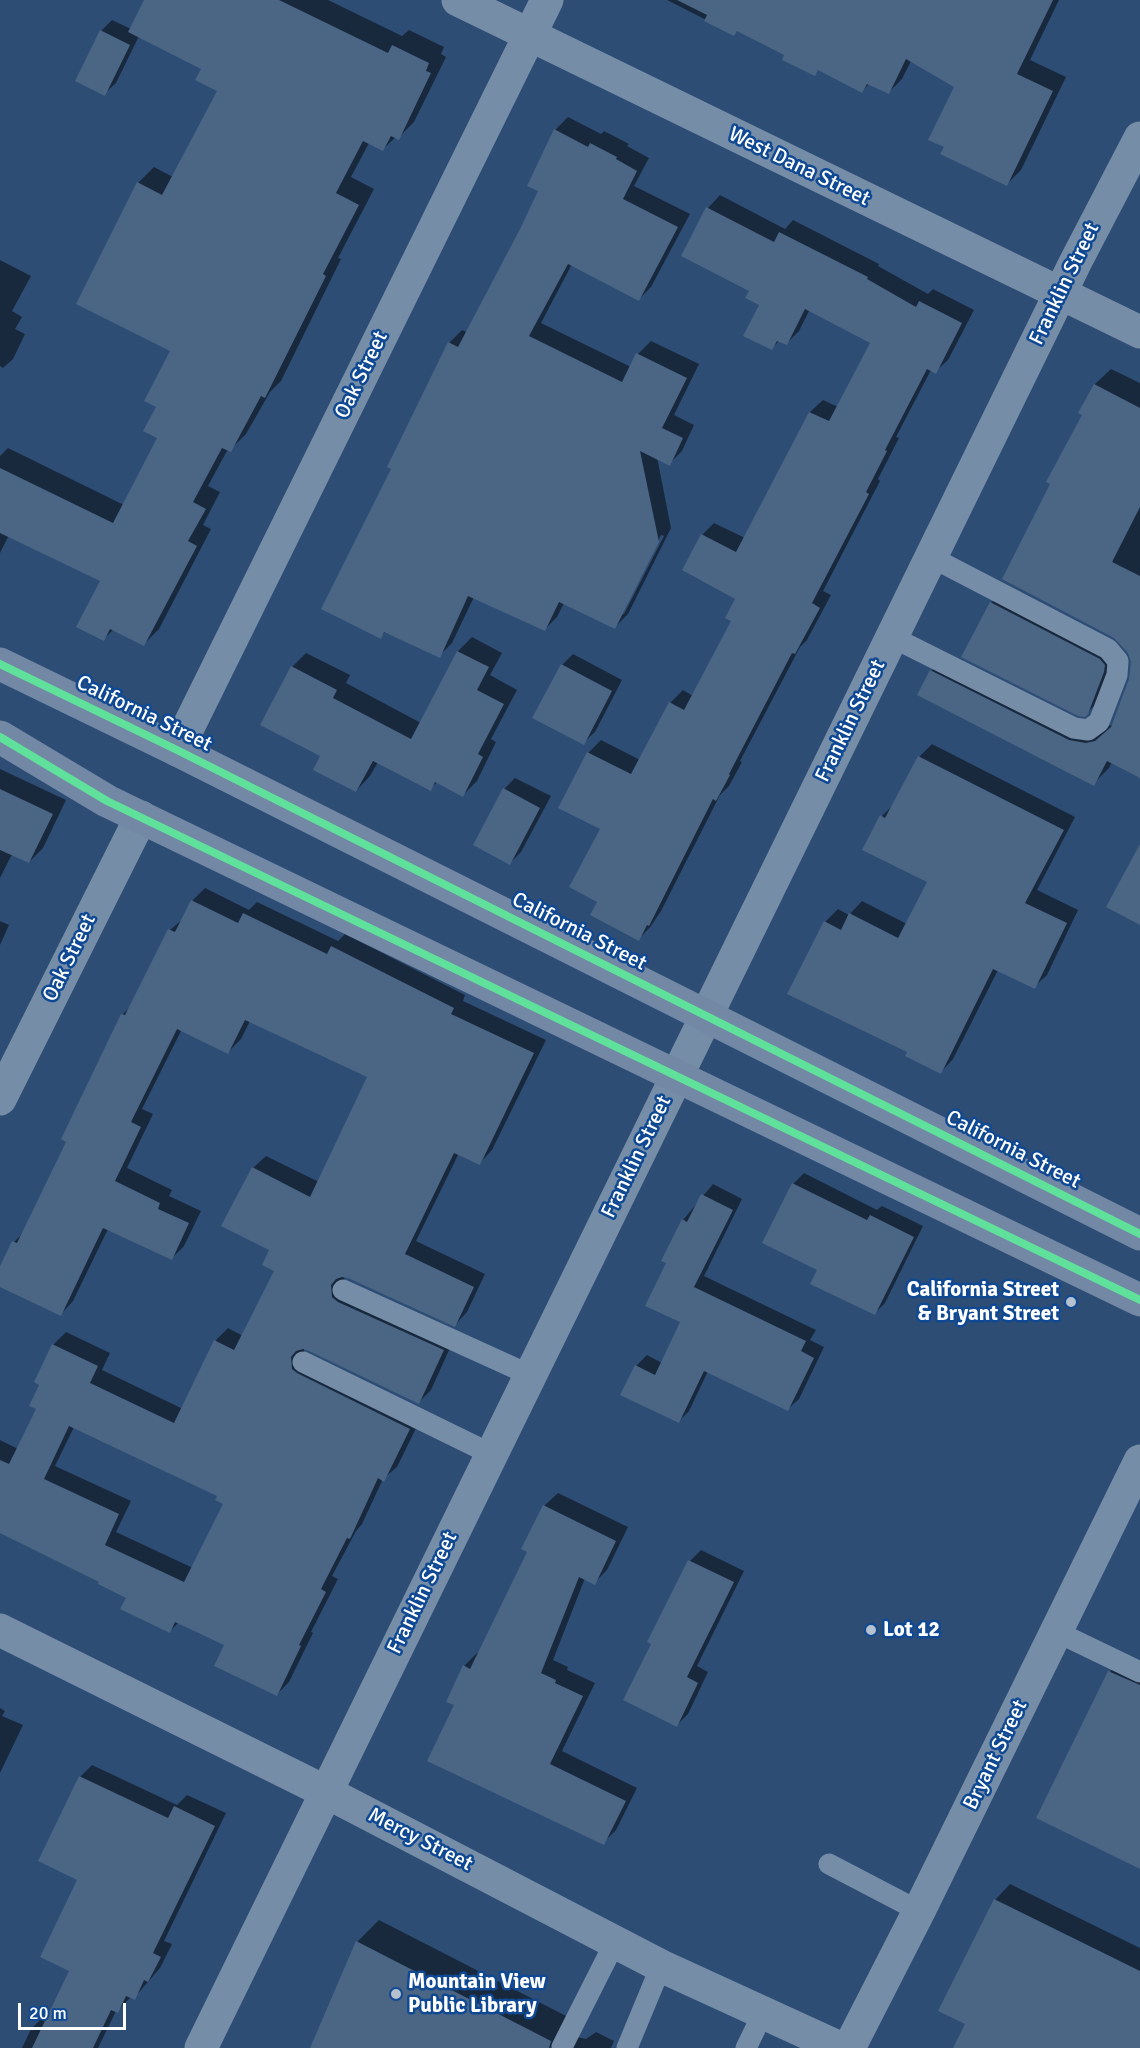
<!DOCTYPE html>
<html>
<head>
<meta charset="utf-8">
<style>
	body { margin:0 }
	#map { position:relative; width:1140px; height:2048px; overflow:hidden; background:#2e4d75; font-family:Signika,sans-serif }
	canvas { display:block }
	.scale { position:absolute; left:18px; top:2003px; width:108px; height:27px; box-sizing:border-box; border:3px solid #fff; border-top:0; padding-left:8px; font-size:18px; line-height:21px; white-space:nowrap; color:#fff; -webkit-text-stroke:4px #104993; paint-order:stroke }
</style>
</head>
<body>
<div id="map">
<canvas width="1140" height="2048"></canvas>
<div class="scale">20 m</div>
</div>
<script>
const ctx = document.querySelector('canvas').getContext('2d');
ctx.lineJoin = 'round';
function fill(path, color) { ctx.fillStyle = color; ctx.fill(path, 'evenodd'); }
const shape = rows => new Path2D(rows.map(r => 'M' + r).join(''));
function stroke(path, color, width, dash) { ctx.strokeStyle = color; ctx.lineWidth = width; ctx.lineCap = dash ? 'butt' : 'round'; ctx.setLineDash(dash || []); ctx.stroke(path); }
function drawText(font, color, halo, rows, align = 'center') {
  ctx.font = font + ' Signika,sans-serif'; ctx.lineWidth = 5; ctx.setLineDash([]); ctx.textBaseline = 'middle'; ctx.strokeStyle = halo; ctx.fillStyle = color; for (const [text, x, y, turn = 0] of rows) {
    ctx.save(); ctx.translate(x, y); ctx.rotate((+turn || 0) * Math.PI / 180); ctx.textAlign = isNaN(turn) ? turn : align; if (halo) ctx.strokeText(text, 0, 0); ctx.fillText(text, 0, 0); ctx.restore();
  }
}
fill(shape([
	[146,0,328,0,402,36,409,30,444,47,441,54,446,57,414,122,398,138,396,137,383,149,369,143,351,177,374,189,338,258,341,259,281,381,270,392,246,434,230,450,228,449,208,486,220,492,203,525,211,529,159,629,143,645,114,629,104,639,102,580,9,535,0,553,0,456,8,448,124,505,159,437,158,406,172,350,138,183,154,167,173,177,219,90,203,68,139,36,116,83,104,94,101,31,112,20,131,29],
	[667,0,1059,0,1030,60,1066,77,1021,170,1007,184,946,146,956,86,911,61,902,79,888,93,870,83,862,91,819,69,815,74,786,54,738,30,734,34],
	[568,117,601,134,604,131,629,144,627,146,649,158,634,186,690,214,651,287,639,299,572,264,541,323,631,367,638,354,651,341,699,364,674,415,694,425,682,451,669,464,657,457,671,528,628,614,615,627,564,603,557,617,544,630,474,597,452,643,439,656,386,631,380,637,393,468,389,466,449,343,462,330,467,332,540,191,555,130],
	[661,535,664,536,624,614,621,614],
	[720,195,785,229,793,220,879,264,878,266,928,294,933,289,974,310,948,360,935,372,931,370,896,437,899,438,878,479,880,481,823,591,831,595,807,640,800,647,740,761,742,762,729,786,720,795,661,911,651,926,639,939,599,901,602,829,588,753,601,740,640,760,670,703,683,690,693,696,733,620,737,599,702,535,714,523,745,538,810,412,823,400,838,407,872,342,810,309,799,331,786,344,780,340,772,348,761,304,751,290,708,208],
	[0,260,31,276,12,311,22,317,15,329,25,334,13,359,3,368,0,366],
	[1111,369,1140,383,1140,776,1112,762,1109,768,1093,784,931,671,947,655,1085,724,1103,727,1112,725,1130,680,1132,662,1084,415,1080,413,1095,384],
	[1008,586,1116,643,1121,648,1121,654,1105,695,1087,713,991,603],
	[472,637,502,653,490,675,517,690,491,739,496,742,477,781,463,795,437,782,430,789,378,762,370,776,356,791,322,755,292,667,306,653,350,675,346,683,421,723,458,651],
	[573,654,622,680,595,732,583,743,562,665],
	[932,744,1075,817,1037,890,1078,910,1047,975,1034,987,998,970,953,1059,941,1072,909,1051,825,922,838,909,849,915,862,901,907,924,929,882,864,850,882,816,895,803,919,757],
	[0,769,66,800,43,848,29,862,13,854,10,858,0,878],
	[515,778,551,796,521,852,510,863,504,789],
	[205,888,249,910,257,902,338,941,345,934,465,995,463,1001,546,1040,492,1150,480,1163,459,1153,416,1241,485,1274,467,1312,455,1325,344,1276,345,1284,455,1337,431,1390,418,1403,304,1348,304,1356,422,1416,397,1467,383,1479,362,1524,356,1531,332,1576,338,1579,311,1632,313,1633,289,1682,277,1694,226,1644,179,1622,170,1631,128,1597,101,1581,0,1532,0,1440,18,1449,38,1409,41,1384,53,1345,66,1332,110,1353,102,1370,183,1409,215,1341,228,1328,243,1336,276,1270,253,1168,266,1156,319,1182,369,1077,250,1021,241,1039,228,1052,182,1029,142,1109,153,1114,127,1168,172,1190,169,1196,201,1211,184,1246,171,1259,108,1229,73,1301,61,1314,0,1269,14,1242,25,1231,68,1141,123,1014,132,1005,170,930,184,918,192,901],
	[74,1427,219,1495,225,1504,193,1568,116,1532,131,1501,55,1466],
	[0,921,9,925,0,945],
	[804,1173,877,1210,882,1206,923,1226,885,1303,875,1313,819,1269,793,1184],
	[713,1184,742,1199,704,1276,816,1330,810,1340,824,1347,799,1399,788,1409,708,1371,689,1411,679,1421,636,1366,647,1355,662,1363,682,1322,668,1263,683,1220],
	[558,1493,628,1527,607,1570,594,1583,585,1578,553,1660,568,1667,567,1670,595,1683,562,1751,637,1788,616,1830,603,1843,456,1705,464,1666,477,1653,479,1654,529,1551,523,1548,544,1506],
	[701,1550,744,1571,697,1666,708,1672,688,1714,677,1725,690,1561],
	[1125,1656,1140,1663,1140,1867,1110,1672],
	[0,1708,5,1711,2,1716,23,1725,0,1773],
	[92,1765,177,1805,187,1795,226,1813,164,1941,172,1944,160,1968,134,1998,131,1997,117,2011,116,2011,98,2048,22,2048,31,2029,43,2017,48,2019,71,1971,79,1879,80,1777],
	[1010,1884,1140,1948,1140,2048,961,2048,995,1900],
	[379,1920,572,2019,577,2037,586,2039,596,2032,614,2041,611,2048,312,2048,358,1941]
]), '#0007');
fill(shape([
	[144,0,279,0,388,53,392,45,429,63,426,71,431,73,399,140,391,136,383,151,363,141,336,193,359,205,323,274,326,276,265,398,261,396,231,452,222,448,193,502,206,509,188,541,197,546,144,646,110,629,104,641,76,627,100,581,0,533,0,468,113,523,157,438,143,431,156,407,144,401,170,351,76,304,137,182,162,195,217,91,195,80,201,69,128,32],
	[677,0,1053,0,1017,74,1053,91,1007,186,940,154,944,147,928,140,954,87,906,59,889,94,867,84,862,93,818,70,815,76,782,60,784,55,737,31,734,36,704,21,707,15],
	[100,30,130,45,105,96,75,81],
	[554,129,588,147,590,143,617,157,616,159,637,171,623,199,678,227,639,301,568,264,529,336,622,382,636,353,687,378,662,428,683,438,670,466,640,451,659,542,615,629,559,602,545,631,468,596,440,658,384,632,381,639,321,609,391,469,387,467,448,342,458,347,521,227,538,191,527,186],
	[706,207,774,242,779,232,868,277,867,279,916,307,919,301,962,323,936,374,927,369,885,450,887,451,866,492,869,494,812,603,820,608,795,654,792,653,729,774,730,775,716,801,713,799,649,926,647,925,639,941,590,915,597,902,569,887,600,829,558,808,587,752,631,774,669,702,684,710,731,621,725,618,735,599,682,570,701,534,736,552,809,412,829,421,870,343,805,309,787,345,777,341,772,350,743,336,759,305,745,298,749,291,681,256],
	[1094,384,1140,408,1140,507,1112,562,1140,576,1140,778,1107,761,1094,786,917,695,930,670,1069,740,1086,743,1095,741,1111,727,1129,679,1131,662,1128,653,1114,638,1002,579,1050,484,1046,482,1082,415,1078,413],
	[990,602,1100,659,1105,665,1104,672,1088,714,1085,717,1078,716,961,657],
	[457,651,489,667,477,690,504,704,478,754,483,757,463,797,435,782,431,791,373,761,356,792,313,770,320,756,260,725,291,666,337,690,333,698,411,739],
	[561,664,612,691,584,745,532,718],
	[918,756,1064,830,1025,903,1067,923,1035,989,993,969,941,1074,905,1056,907,1052,787,994,824,921,841,930,849,913,898,938,927,882,862,850,880,815,885,818],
	[503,788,540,808,510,865,473,845],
	[0,789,53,814,29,863,0,850],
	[1140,844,1140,925,1106,907],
	[191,900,238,923,243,913,327,954,331,946,454,1008,451,1014,534,1053,480,1165,454,1153,405,1254,474,1287,455,1327,348,1278,342,1277,336,1279,331,1285,332,1297,338,1302,444,1350,419,1404,309,1351,303,1349,296,1351,291,1357,292,1369,297,1373,410,1429,384,1482,378,1478,350,1539,347,1538,321,1589,326,1592,299,1645,301,1646,277,1696,214,1666,224,1645,175,1622,170,1633,120,1609,126,1598,98,1584,99,1582,0,1533,0,1460,9,1464,36,1409,29,1406,39,1385,34,1382,52,1344,98,1366,90,1383,174,1423,214,1340,234,1350,274,1271,262,1265,269,1250,221,1226,252,1167,310,1197,367,1077,245,1020,228,1054,177,1029,131,1122,141,1127,115,1181,160,1203,158,1209,189,1223,172,1260,103,1228,61,1316,0,1287,0,1266,12,1241,17,1243,66,1142,61,1139,121,1014,125,1015,168,929,175,932],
	[69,1426,217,1496,215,1500,223,1504,184,1582,105,1545,119,1514,44,1479],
	[792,1183,867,1220,870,1215,914,1237,875,1315,810,1284,817,1270,762,1243],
	[701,1194,733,1210,694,1287,806,1341,801,1351,814,1358,788,1411,704,1371,679,1423,620,1395,635,1365,655,1375,680,1322,645,1306,666,1263,661,1261,682,1219,687,1222],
	[543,1505,616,1541,595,1585,579,1577,541,1673,556,1680,555,1683,583,1696,550,1764,626,1801,604,1845,427,1761,454,1705,446,1702,463,1665,470,1669,527,1552,521,1549],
	[688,1560,734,1582,687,1677,698,1683,677,1727,623,1700,651,1644,647,1642],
	[1108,1671,1140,1685,1140,1869,1036,1818],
	[79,1776,168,1818,174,1806,215,1826,153,1953,161,1957,148,1982,144,1980,135,2000,126,1996,118,2013,111,2010,93,2048,32,2048,69,1971,40,1957,77,1880,38,1861],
	[994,1899,1140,1971,1140,2048,953,2048,965,2024,938,2011],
	[356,1941,551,2041,549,2048,310,2048]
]), '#4b6584');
stroke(shape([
	[892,637,1074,728,1088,730,1099,722,1117,675,1118,661,1108,649,931,557],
	[343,1290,530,1375],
	[303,1362,491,1454],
	[1057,1632,1140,1672],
	[829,1864,919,1911],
	[562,2047,615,1942],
	[627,2048,661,1966],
	[746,2048,763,2013]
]), '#768da8', 21);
stroke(shape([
	[458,0,1140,332],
	[177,750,547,0],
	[0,1099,141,817],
	[0,1630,326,1792,661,1966,840,2048],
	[201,2048,1075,263,1140,138],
	[849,2048,919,1911,1140,1461]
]), '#768da8', 33);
stroke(shape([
	[0,664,177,750,1140,1234],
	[0,737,107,801,1140,1300]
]), '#7288a4', 33);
stroke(shape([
	[0,664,177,750,1140,1234],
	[0,737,107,801,1140,1300]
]), '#60e19b', 8);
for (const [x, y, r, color] of [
	[1071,1302,6,"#b6c1cf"],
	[871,1630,6,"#b6c1cf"],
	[396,1994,6,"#b6c1cf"]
]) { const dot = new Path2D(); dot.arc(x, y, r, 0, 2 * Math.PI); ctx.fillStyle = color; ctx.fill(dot); stroke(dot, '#104993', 2); }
drawText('21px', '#fff', '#104993', [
	["West Dana Street",799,167,26],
	["Franklin Street",1065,284,-64],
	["Oak Street",362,375,-64],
	["California Street",144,714,26],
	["Franklin Street",851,721,-64],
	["California Street",579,932,27],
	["Oak Street",70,958,-64],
	["California Street",1013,1150,27],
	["Franklin Street",637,1157,-64],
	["Franklin Street",423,1593,-64],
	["Bryant Street",996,1755,-64],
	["Mercy Street",420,1840,27]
]);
drawText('bold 21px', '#fff', '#104993', [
	["California Street",1059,1290,"right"],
	["& Bryant Street",1059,1314,"right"],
	["Lot 12",883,1630],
	["Mountain View",408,1982],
	["Public Library",408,2006]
], 'left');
</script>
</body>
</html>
